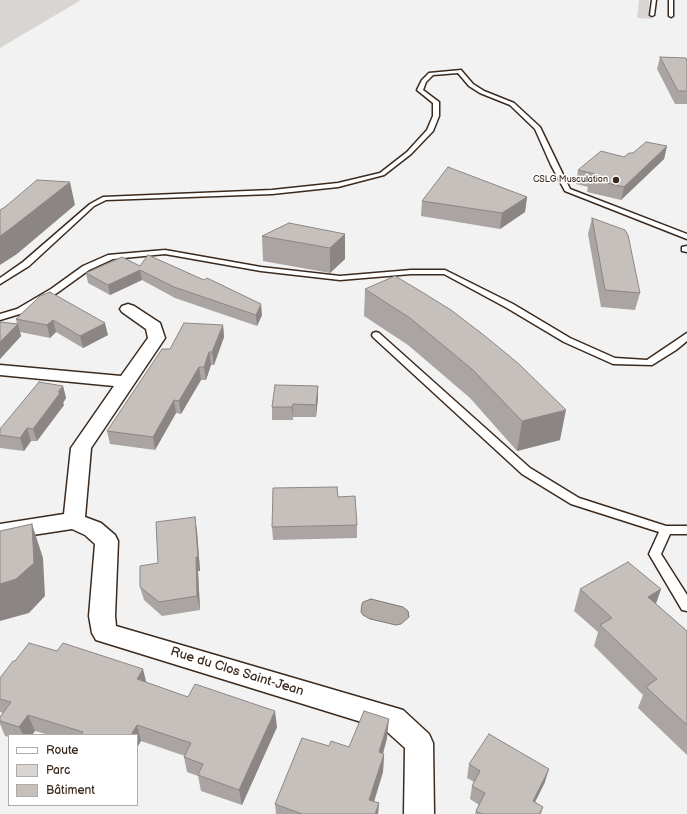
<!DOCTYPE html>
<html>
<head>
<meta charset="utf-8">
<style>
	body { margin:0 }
	#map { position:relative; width:687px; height:814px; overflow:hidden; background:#f3f2f2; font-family:"Balsamiq Sans",sans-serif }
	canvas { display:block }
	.legend { position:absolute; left:8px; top:734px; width:130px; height:72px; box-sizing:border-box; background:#fff; border:1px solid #b1aaa5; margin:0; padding:5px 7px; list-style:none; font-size:12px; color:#3b2a1e }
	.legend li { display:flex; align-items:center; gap:8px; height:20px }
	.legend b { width:20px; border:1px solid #b1aaa5 }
</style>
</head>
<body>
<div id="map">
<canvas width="687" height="814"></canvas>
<ul class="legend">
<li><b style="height:5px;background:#fff"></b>Route</li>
<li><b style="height:11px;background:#d8d5d2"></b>Parc</li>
<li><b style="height:11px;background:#c6c0bd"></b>Bâtiment</li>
</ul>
</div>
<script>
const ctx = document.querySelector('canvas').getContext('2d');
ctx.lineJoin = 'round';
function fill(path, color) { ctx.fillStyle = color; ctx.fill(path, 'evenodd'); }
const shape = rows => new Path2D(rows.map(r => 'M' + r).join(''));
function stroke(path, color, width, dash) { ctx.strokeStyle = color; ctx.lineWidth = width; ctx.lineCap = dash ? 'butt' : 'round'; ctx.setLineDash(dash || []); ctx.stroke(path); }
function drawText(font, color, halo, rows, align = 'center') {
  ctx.font = font + ' "Balsamiq Sans",sans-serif'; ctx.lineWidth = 3; ctx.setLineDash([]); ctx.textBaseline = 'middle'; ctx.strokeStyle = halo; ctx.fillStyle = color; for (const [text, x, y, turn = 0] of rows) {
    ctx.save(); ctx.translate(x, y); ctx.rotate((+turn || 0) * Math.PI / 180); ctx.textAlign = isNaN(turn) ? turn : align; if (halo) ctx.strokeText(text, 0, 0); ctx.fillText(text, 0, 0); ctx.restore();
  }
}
fill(shape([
	[0,0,81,0,0,48],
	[639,0,649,0,649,16,652,19,637,18]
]), '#d8d5d2');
const water = shape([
	[371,599,403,607,408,611,409,617,401,624,396,625,370,619,363,615,361,612,362,604,363,602,371,599]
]);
fill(water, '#b2aba7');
stroke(water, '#827770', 1);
const service = shape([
	[652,0,656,0,654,15,652,16,650,15,652,0],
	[669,0,673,0,673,16,671,17,669,16,669,0],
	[461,70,473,84,484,91,514,103,540,127,570,189,687,234,687,239,565,191,551,165,535,129,510,105,480,93,469,86,458,73,433,75,426,82,423,90,439,102,439,116,433,131,411,154,384,175,338,187,272,194,106,200,94,206,29,266,0,284,0,278,23,262,90,204,103,197,272,190,338,183,380,173,407,152,427,130,433,116,433,103,417,90,422,80,429,73,461,70],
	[687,246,687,252,682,251,682,247,687,246],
	[165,250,261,267,340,276,411,270,445,270,513,304,570,338,615,358,647,360,687,333,687,341,676,350,652,365,613,364,564,342,507,308,444,274,411,274,340,280,261,271,165,254,113,259,89,270,57,293,23,313,0,320,0,314,17,309,51,289,83,266,108,255,165,250],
	[376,332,379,333,530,468,579,498,666,526,687,526,687,534,670,534,661,554,687,595,687,611,682,610,649,554,659,532,571,504,522,474,373,337,372,335,373,333,376,332]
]);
const minor = shape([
	[128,304,134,306,160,323,165,338,91,448,85,517,101,523,115,535,118,541,115,616,116,626,403,710,429,734,433,743,434,814,404,814,405,748,384,729,96,640,92,633,89,616,95,544,85,535,72,529,0,540,0,524,64,514,71,448,114,386,0,375,0,365,121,376,148,338,146,329,122,312,120,309,122,306,128,304]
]);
stroke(service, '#3b2a1e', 3);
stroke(minor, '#3b2a1e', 3);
fill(service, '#fff');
fill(minor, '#fff');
fill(shape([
	[660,57,687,61,687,104,675,104,657,69],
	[667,146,664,159,621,200,587,192,588,187,576,184,578,170,624,157,633,153],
	[527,197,525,212,500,229,421,216,422,201],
	[592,218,640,293,635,310,601,307,588,234],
	[345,234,345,259,330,273,263,261,262,236],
	[140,266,262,315,257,326,175,298,142,280,110,295,88,283,86,273],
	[365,289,519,364,560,440,517,451,470,398,408,345,364,316],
	[40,296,108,335,83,348,56,332,50,338,20,332,21,336,0,359,0,322,17,324,16,319],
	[223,325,224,337,214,365,211,365,206,380,201,380,181,414,176,413,155,450,110,444,107,431,170,349],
	[63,386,66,398,63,403,64,405,37,441,31,441,24,451,0,448,0,429],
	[318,386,318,398,316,417,293,417,293,420,272,420,272,407],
	[357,525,357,538,273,540,272,527],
	[197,531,200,571,198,571,200,610,162,616,144,600,140,587,158,563],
	[580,589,661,589,656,604,687,631,687,755,638,708,643,695,594,646,598,632,574,611],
	[0,678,147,683,188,697,277,727,242,805,201,791,198,776,187,772,184,757,185,756,141,741,137,735,49,735,35,731,32,735,9,735,9,737,5,736,0,724,0,717,3,713,0,712],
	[387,738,383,754,384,754,383,772,374,802,379,803,378,814,276,814,275,804,329,746,349,747],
	[469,764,545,782,535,802,543,807,541,814,475,814,476,811,479,805,470,799,472,786,474,782,467,778]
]), '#aaa5a3');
fill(shape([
	[667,146,664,159,621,200,624,187],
	[70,182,75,205,17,254,0,265,0,236],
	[527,197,525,212,500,229,502,213],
	[345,234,345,259,330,273,330,248],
	[140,270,142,280,110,295,108,285],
	[261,304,262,315,257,326,256,315],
	[53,320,56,332,50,338,47,325],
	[105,323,108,335,83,348,80,336],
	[18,324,21,336,0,359,0,342],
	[223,325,224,337,214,365,212,352],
	[209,352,211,365,206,380,204,367],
	[199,367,201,380,181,414,179,401],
	[63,386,66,398,63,403,64,405,37,441,33,429],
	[318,386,318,398,316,417,316,405],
	[174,400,176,413,155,450,153,437],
	[293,404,293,420,292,407],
	[566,410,560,440,517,451,522,421],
	[27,428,31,441,24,451,20,438],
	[195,517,197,531,200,571,198,571,200,610,197,596],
	[32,524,43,558,45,596,29,613,0,621,0,584],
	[661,589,653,611,648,597],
	[143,669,147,685,137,679],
	[275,711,277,727,242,805,239,790],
	[28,715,35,731,32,735,23,735,19,727],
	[389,719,387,738,378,771,379,752],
	[137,725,141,741,137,748,137,735,131,735],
	[384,754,383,772,370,814,369,800],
	[549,769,545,782,529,814,533,801],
	[379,803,378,814,375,814]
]), '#8b8684');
const building = shape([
	[660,57,686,58,687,61,687,91,678,91,660,57],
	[646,142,667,146,624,187,590,179,595,174,578,170,601,151,624,157,629,153,633,153,646,142],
	[448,167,527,197,502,213,422,201,448,167],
	[37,180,70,182,10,229,0,236,0,210,5,207,37,180],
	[592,218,625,230,628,235,640,293,605,290,592,218],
	[289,223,345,234,330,248,262,236,289,223],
	[148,255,204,280,207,278,261,304,256,315,174,287,140,270,108,285,86,273,122,257,140,266,148,255],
	[395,276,417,289,451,310,485,336,519,364,566,410,522,421,473,370,410,318,365,289,395,276],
	[50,292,105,323,80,336,53,320,47,325,16,319,40,296,50,292],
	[0,322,18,324,0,342,0,322],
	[184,323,223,325,212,352,209,352,204,367,199,367,179,401,174,400,153,437,107,431,162,349,170,349,184,323],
	[39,382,63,386,58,392,60,393,33,429,27,428,20,438,0,435,0,429,39,382],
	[275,385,318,386,316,405,293,404,292,407,272,407,275,385],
	[337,487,338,497,355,496,357,525,272,527,273,488,337,487],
	[195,517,198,557,196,557,197,596,159,602,140,587,140,566,158,563,156,522,195,517],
	[32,524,34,563,16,579,0,584,0,531,32,524],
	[628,562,661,589,648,597,687,631,687,725,646,687,657,679,600,625,612,618,580,589,628,562],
	[29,643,57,651,63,643,143,669,137,679,188,697,195,684,275,711,239,790,198,775,203,764,184,757,191,743,137,725,131,735,81,735,83,732,28,715,19,727,0,721,0,717,11,702,0,699,0,678,13,661,15,661,29,643],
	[364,711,389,719,379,752,384,754,369,800,379,803,375,814,302,814,275,804,302,738,329,746,331,741,349,747,364,711],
	[489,734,549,769,533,801,543,807,539,814,482,814,476,811,485,793,472,786,480,771,469,764,489,734]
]);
fill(building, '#c6c0bd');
stroke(building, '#8b8684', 1);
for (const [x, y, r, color] of [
	[616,180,4,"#3b2a1e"]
]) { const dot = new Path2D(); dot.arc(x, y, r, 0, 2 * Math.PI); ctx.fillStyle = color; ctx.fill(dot); stroke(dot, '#fff', 1.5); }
drawText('9px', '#3b2a1e', '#fff', [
	["CSLG Musculation",608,180]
], 'right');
drawText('13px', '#3b2a1e', '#fff', [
	["Rue du Clos Saint-Jean",237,672,17]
]);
</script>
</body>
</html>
